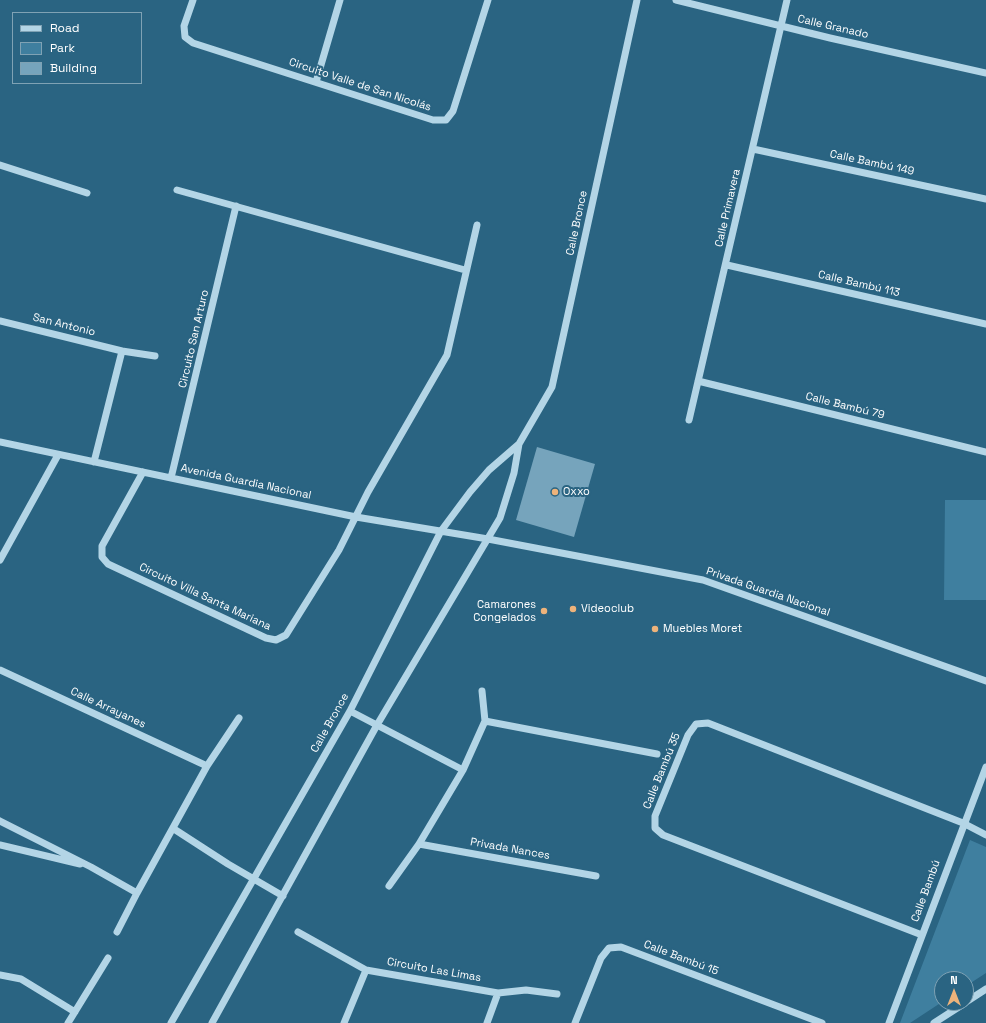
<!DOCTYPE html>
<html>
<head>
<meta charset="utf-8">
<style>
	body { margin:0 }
	#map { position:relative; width:986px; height:1023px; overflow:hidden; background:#2a6482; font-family:"Space Grotesk",sans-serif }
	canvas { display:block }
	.legend { position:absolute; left:12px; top:12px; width:130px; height:72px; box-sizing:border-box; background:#2a6482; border:1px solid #7fa2b4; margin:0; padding:5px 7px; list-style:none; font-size:12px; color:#fff }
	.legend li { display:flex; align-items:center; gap:8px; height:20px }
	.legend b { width:20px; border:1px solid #7fa2b4 }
	.north { position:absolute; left:934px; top:971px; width:40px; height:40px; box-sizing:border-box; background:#2a6482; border:1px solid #7fa2b4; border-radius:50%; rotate:0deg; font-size:11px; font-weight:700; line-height:16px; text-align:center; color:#fff }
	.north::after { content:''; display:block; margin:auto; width:14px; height:18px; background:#edb37b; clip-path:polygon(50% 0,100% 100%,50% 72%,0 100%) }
</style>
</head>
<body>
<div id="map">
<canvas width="986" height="1023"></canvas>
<ul class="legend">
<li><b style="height:5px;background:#b3d5e6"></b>Road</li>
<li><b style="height:11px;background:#3f7f9f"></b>Park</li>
<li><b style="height:11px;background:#76a4bc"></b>Building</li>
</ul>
<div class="north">N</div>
</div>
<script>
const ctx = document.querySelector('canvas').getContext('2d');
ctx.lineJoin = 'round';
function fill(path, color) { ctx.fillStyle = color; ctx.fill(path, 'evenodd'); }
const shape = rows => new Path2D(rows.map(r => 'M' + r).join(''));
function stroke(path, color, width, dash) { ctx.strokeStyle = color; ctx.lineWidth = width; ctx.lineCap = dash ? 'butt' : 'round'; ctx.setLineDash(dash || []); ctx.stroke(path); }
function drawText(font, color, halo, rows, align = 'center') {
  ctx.font = font + ' "Space Grotesk",sans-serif'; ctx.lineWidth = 4; ctx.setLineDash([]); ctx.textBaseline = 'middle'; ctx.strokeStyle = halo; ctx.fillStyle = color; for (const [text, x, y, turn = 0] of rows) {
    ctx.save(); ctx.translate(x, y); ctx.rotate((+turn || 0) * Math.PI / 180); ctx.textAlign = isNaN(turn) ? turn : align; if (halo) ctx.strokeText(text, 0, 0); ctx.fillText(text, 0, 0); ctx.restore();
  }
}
fill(shape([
	[945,500,986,500,986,600,944,600],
	[970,840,986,847,986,973,966,986,966,979,942,979,942,1002,910,1023,900,1023]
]), '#3f7f9f');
fill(shape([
	[537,447,595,464,574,537,516,520]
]), '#76a4bc');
stroke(shape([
	[193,0,184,26,185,37,193,43,433,120,446,120,453,111,488,0],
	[676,0,830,38,986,73],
	[316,82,340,0],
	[753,149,986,199],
	[0,165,87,193],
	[177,190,465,270],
	[727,265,986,324],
	[0,321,122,351,155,356],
	[698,381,986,452],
	[689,420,787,0],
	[0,442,356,517,488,539,703,580,986,681],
	[94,462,122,351],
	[143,472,102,546,102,557,108,564,266,638,276,640,286,635,339,550,368,492,447,355,477,225],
	[171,478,236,206],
	[0,560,58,455],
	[0,670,207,766],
	[350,711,463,770],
	[485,721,657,754],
	[0,821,91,867,137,893],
	[174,829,228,864,283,896],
	[419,844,596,876],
	[0,845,80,864],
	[389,886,419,844,463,770,485,721,482,691],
	[117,932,137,893,207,766,239,718],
	[298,932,366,970,498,993,526,990,557,994],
	[922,935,663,835,655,828,655,816,688,735,696,724,708,723,963,823,986,835],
	[0,975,21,979,75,1012],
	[966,1002,986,989],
	[68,1023,108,958],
	[171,1023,350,711,441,531,470,492,489,470,519,444,552,387,637,0],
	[212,1023,377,725,500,518,514,473,519,444],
	[344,1023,366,970],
	[487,1023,498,993],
	[575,1023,601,958,609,948,621,947,822,1023],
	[889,1023,986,767],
	[934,1023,965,1003]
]), '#b3d5e6', 7);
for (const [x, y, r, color] of [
	[555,492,4,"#edb37b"],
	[573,609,4,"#edb37b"],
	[544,611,4,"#edb37b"],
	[655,629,4,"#edb37b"]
]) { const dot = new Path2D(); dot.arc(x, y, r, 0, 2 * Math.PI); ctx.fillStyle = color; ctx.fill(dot); stroke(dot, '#2a6482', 1.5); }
drawText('11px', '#fff', '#2a6482', [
	["Calle Granado",833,27,13],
	["Circuito Valle de San Nicolás",360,85,18],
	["Calle Bambú 149",872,163,12],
	["Calle Primavera",728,208,-77],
	["Calle Bronce",577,223,-78],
	["Calle Bambú 113",859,284,13],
	["San Antonio",64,325,14],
	["Circuito San Arturo",194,339,-77],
	["Calle Bambú 79",845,406,14],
	["Avenida Guardia Nacional",246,482,12],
	["Privada Guardia Nacional",768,592,19],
	["Circuito Villa Santa Mariana",205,597,25],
	["Calle Arrayanes",108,708,25],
	["Calle Bronce",330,723,-61],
	["Calle Bambú 35",662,771,-68],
	["Privada Nances",510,849,10],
	["Calle Bambú",926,891,-70],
	["Calle Bambú 15",681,958,21],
	["Circuito Las Limas",434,970,10]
]);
drawText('11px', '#fff', '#2a6482', [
	["Oxxo",563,492],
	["Camarones",536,605,"right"],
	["Congelados",536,618,"right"],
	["Videoclub",581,609],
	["Muebles Moret",663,629]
], 'left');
</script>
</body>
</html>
